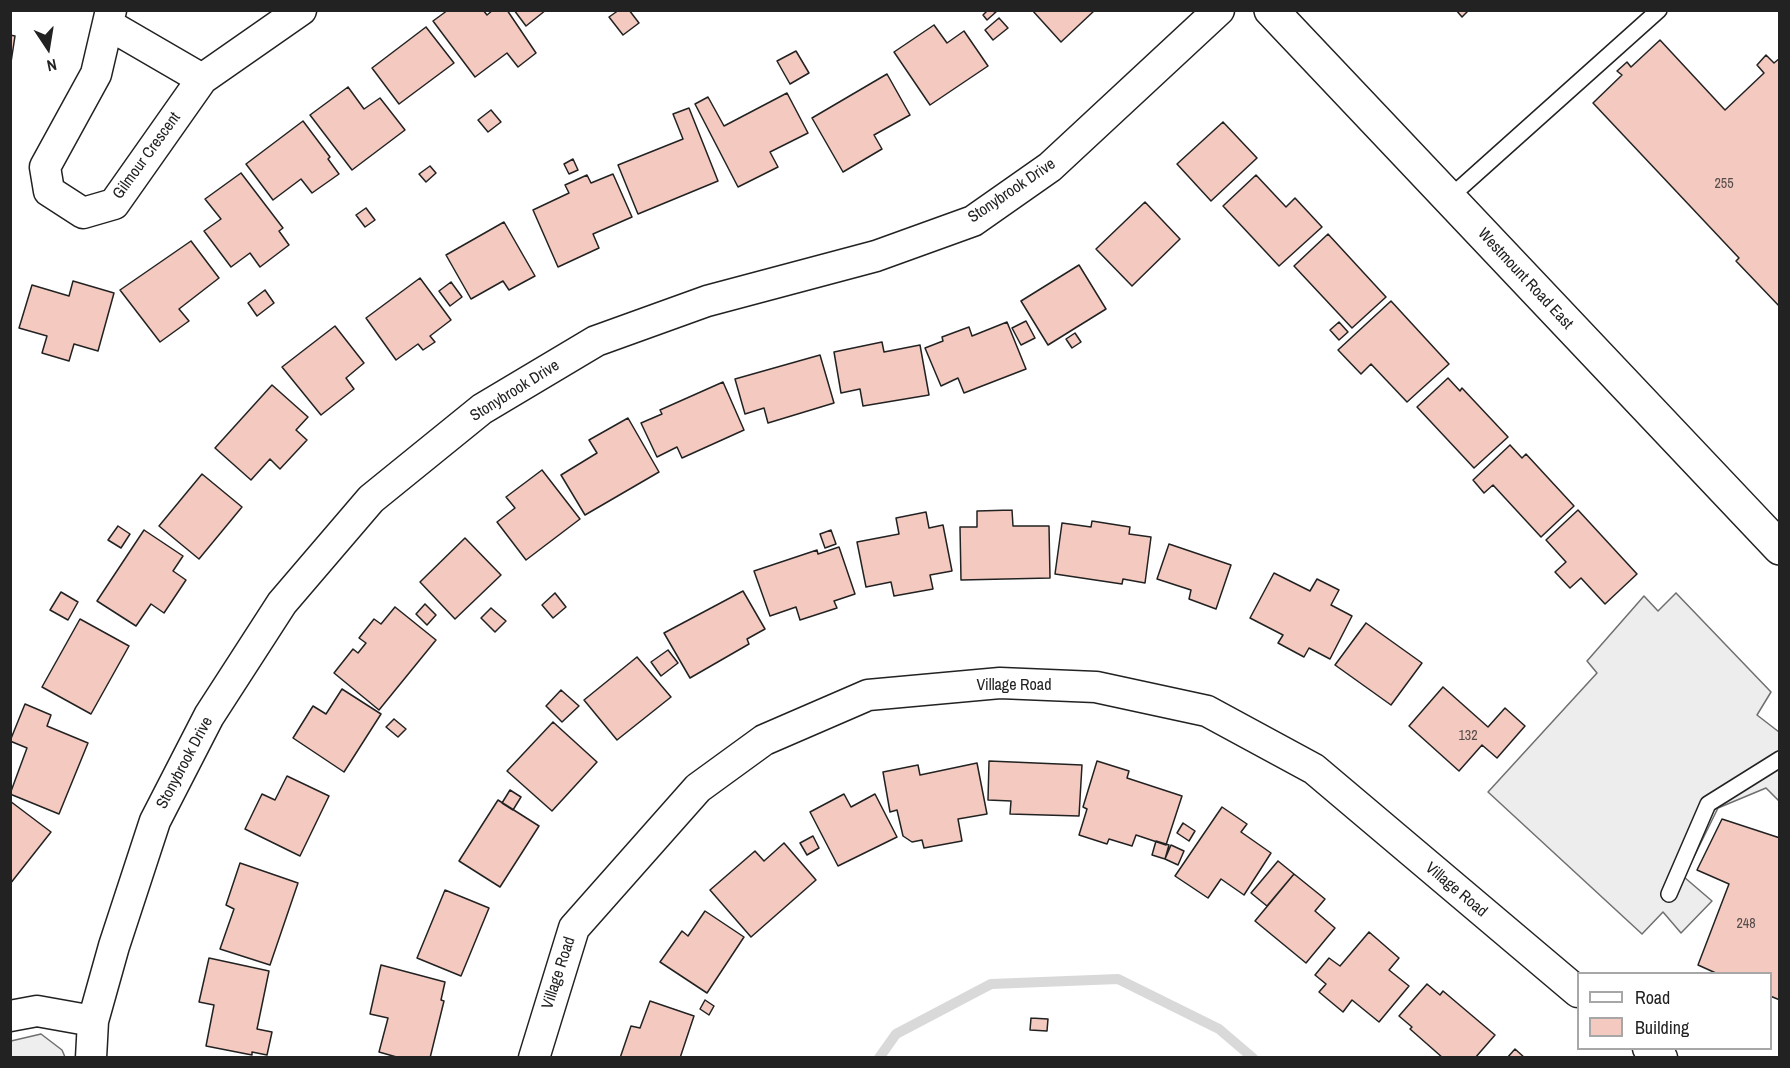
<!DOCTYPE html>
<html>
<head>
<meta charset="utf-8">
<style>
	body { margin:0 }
	#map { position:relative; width:1790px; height:1068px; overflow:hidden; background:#fff; font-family:"Archivo Narrow",sans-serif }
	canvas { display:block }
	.frame { position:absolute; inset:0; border:12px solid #222; pointer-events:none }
	.legend { position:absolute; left:1577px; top:972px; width:195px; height:78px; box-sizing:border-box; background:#fff; border:2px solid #a7a7a7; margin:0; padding:8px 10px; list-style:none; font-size:18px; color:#222 }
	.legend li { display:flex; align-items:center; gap:12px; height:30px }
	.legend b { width:30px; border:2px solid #a7a7a7 }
	.north { position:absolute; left:18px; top:18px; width:60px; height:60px; -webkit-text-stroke:4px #fff; paint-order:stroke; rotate:168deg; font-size:16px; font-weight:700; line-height:24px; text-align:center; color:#222 }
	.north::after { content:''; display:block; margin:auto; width:21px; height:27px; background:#222; clip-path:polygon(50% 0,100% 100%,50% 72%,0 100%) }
</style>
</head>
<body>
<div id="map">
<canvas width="1790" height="1068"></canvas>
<div class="frame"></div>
<ul class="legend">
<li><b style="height:8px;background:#fff"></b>Road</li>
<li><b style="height:16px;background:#f3c9c0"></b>Building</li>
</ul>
<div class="north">N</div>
</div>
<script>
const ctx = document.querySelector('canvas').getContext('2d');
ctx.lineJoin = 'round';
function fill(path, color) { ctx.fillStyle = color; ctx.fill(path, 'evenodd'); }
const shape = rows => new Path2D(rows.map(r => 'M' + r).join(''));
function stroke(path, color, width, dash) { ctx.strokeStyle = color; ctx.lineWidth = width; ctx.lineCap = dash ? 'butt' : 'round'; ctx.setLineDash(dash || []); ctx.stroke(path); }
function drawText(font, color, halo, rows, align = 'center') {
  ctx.font = font + ' "Archivo Narrow",sans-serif'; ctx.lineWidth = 4.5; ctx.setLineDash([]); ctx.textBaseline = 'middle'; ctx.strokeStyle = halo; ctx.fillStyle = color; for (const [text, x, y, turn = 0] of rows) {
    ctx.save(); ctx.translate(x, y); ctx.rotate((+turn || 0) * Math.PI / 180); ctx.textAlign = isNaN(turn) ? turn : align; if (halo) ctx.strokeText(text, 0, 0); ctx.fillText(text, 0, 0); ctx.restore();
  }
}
const green = shape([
	[41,1034,62,1050,65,1057,11,1057,11,1041,41,1034]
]);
fill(green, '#eee');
stroke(green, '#6f6f6f', 1.5);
const parking = shape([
	[1676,593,1771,692,1757,715,1779,732,1779,801,1766,788,1718,808,1684,877,1712,901,1681,933,1663,912,1642,934,1488,792,1597,673,1587,661,1644,596,1658,611,1676,593]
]);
fill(parking, '#ededed');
stroke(parking, '#6f6f6f', 1.5);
stroke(shape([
	[879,1058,896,1034,991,984,1118,979,1219,1029,1253,1058]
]), '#d9d9d9', 10);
const building = shape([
	[448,10,483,10,487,15,493,10,507,10,536,53,518,67,507,53,475,77,433,21,448,10],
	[514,10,546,10,526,26,514,10],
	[619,10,629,10,639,23,623,35,609,17,619,10],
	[988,10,996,12,987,20,983,15,988,10],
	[1032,10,1095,10,1061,42,1032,10],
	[1456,10,1469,10,1462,17,1456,10],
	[999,18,1008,28,993,40,985,30,999,18],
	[934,25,947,43,964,31,988,66,930,105,894,52,934,25],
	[426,27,454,63,399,104,372,68,426,27],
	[10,35,15,36,10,69,10,35],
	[1660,40,1725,110,1764,73,1757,65,1766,55,1774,63,1780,58,1780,307,1736,261,1739,258,1593,103,1622,75,1617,71,1627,62,1631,67,1660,40],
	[796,51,809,73,790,84,777,61,796,51],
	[887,74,910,115,874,135,882,149,843,172,812,118,887,74],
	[348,87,364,109,380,98,405,130,352,170,310,115,348,87],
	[787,93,808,133,770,152,778,167,738,187,695,104,708,97,724,126,787,93],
	[689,108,718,181,638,214,618,165,683,139,673,114,689,108],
	[491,110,501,122,488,132,478,120,491,110],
	[303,121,330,157,328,159,339,174,312,193,301,179,273,200,246,164,303,121],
	[1223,122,1257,158,1211,201,1177,164,1223,122],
	[573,159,578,170,569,174,564,164,573,159],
	[430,166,436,173,426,182,419,174,430,166],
	[241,173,283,228,279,231,289,245,260,267,250,253,231,267,204,231,221,219,205,199,241,173],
	[613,174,632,217,593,234,599,248,558,267,533,210,569,193,565,185,587,175,591,183,613,174],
	[1256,175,1286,207,1295,198,1322,227,1279,266,1223,206,1256,175],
	[1145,202,1180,239,1132,286,1096,249,1145,202],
	[366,208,375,220,365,227,356,215,366,208],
	[504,222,535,276,509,290,503,281,471,299,446,255,504,222],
	[1328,234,1386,297,1352,328,1294,266,1328,234],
	[191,241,219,278,179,309,189,321,160,342,120,290,191,241],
	[1079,265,1106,309,1048,345,1021,301,1079,265],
	[420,278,451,320,430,336,435,342,423,350,418,344,396,360,366,318,420,278],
	[73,281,114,293,98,351,74,344,69,361,42,353,47,336,19,328,32,285,69,296,73,281],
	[451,282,462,297,450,306,439,291,451,282],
	[265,290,274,303,257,316,248,303,265,290],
	[1391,301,1449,364,1407,402,1371,364,1361,374,1338,350,1391,301],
	[1026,321,1035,338,1021,345,1012,328,1026,321],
	[1007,322,1026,369,964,393,958,378,941,386,925,348,943,341,942,337,969,327,972,336,1007,322],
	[1339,322,1348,332,1339,340,1330,330,1339,322],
	[335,326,364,363,346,378,354,389,321,415,282,367,335,326],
	[1075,333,1081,342,1072,348,1066,339,1075,333],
	[882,342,884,352,920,345,929,395,863,406,860,389,841,393,834,352,882,342],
	[820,355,834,403,768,423,764,408,745,414,735,379,820,355],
	[1448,378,1460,391,1462,388,1508,437,1474,468,1417,407,1448,378],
	[723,382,744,430,682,458,677,447,657,457,641,423,662,414,660,410,723,382],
	[272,385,308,417,296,430,307,440,280,469,270,459,251,480,215,448,272,385],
	[628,418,659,472,585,515,561,475,597,453,589,440,628,418],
	[1510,445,1522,458,1526,454,1574,506,1541,537,1493,485,1484,493,1473,480,1510,445],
	[542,470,580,519,526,560,497,522,515,508,506,497,542,470],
	[202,474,242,507,199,559,159,526,202,474],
	[1012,510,1013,526,1049,526,1050,578,961,580,960,527,977,527,977,511,1012,510],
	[1578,510,1637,574,1605,604,1581,578,1570,588,1555,572,1566,562,1546,540,1578,510],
	[926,512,929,528,943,525,952,571,930,575,933,589,894,596,891,582,866,587,857,542,899,534,896,518,926,512],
	[1092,521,1130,527,1129,534,1151,537,1145,583,1123,579,1122,584,1055,574,1062,523,1091,527,1092,521],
	[118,526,130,534,121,548,108,540,118,526],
	[144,530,183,556,173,571,186,580,164,613,151,604,136,626,97,601,144,530],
	[831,530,836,544,825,548,820,534,831,530],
	[465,538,501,575,455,619,420,582,465,538],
	[1169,544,1231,565,1216,609,1189,599,1191,590,1157,579,1169,544],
	[839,547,855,594,834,601,837,608,800,620,796,607,770,616,754,571,817,550,818,554,839,547],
	[1274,573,1310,591,1317,579,1339,590,1331,605,1352,616,1330,659,1309,648,1304,657,1278,643,1283,635,1250,618,1274,573],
	[743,591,765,629,747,639,749,644,690,678,664,633,743,591],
	[61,592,78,602,68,620,50,610,61,592],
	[555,593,566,607,553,618,542,605,555,593],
	[425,604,436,615,427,625,416,614,425,604],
	[395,607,436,640,379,710,334,673,353,649,358,653,366,643,359,638,374,619,381,624,395,607],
	[491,608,506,621,495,632,481,618,491,608],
	[80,619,129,646,91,714,42,687,80,619],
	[1366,623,1422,663,1391,705,1335,665,1366,623],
	[668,650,678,663,661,676,651,662,668,650],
	[637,657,671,697,617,740,584,700,637,657],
	[1443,687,1488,727,1505,708,1525,726,1497,758,1482,745,1459,771,1409,726,1443,687],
	[342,689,381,714,344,772,293,738,313,706,326,714,342,689],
	[561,690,579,706,562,722,546,706,561,690],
	[25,704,51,715,47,726,88,743,59,814,10,794,27,748,10,741,25,704],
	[394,719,406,729,398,737,386,727,394,719],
	[553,722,597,762,552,811,507,771,553,722],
	[989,761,1082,765,1079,816,1010,814,1011,801,988,800,989,761],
	[1097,761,1129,771,1127,778,1182,796,1166,845,1136,835,1132,846,1109,839,1107,844,1079,835,1087,809,1083,807,1097,761],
	[977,763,987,814,958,819,962,841,924,848,922,840,912,842,903,836,897,810,890,812,883,772,918,765,920,775,977,763],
	[287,776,329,796,300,856,245,829,262,794,275,800,287,776],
	[510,790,521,797,513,810,502,803,510,790],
	[844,794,851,807,875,794,897,837,838,866,810,812,844,794],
	[498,800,539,826,500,887,459,861,498,800],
	[10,801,51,832,10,884,10,801],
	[1222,807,1247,824,1241,832,1271,853,1244,895,1221,879,1208,898,1175,876,1222,807],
	[1722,819,1780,838,1780,1000,1770,996,1770,974,1718,974,1698,965,1729,884,1697,870,1722,819],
	[1183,823,1195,831,1189,841,1177,833,1183,823],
	[813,836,819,848,807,855,800,843,813,836],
	[1156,841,1169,845,1165,859,1152,855,1156,841],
	[784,843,816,880,751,937,710,890,755,851,764,861,784,843],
	[1171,845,1184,851,1178,865,1165,859,1171,845],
	[1278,861,1294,874,1267,906,1251,893,1278,861],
	[240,863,298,883,270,965,220,949,234,909,226,905,240,863],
	[1294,874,1325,899,1315,911,1335,928,1306,963,1255,921,1294,874],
	[445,890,489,908,461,976,417,958,445,890],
	[705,911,744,937,707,993,660,962,682,931,688,936,705,911],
	[1369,932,1399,958,1389,970,1409,986,1379,1022,1352,1000,1343,1012,1319,992,1326,984,1315,975,1329,958,1340,966,1369,932],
	[209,958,269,971,257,1029,272,1032,267,1055,252,1052,252,1055,206,1046,214,1005,199,1002,209,958],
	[381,965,445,982,441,1000,444,1001,430,1058,400,1058,379,1052,388,1018,370,1014,381,965],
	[1427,984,1440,995,1443,991,1495,1035,1475,1058,1443,1058,1410,1029,1412,1027,1399,1016,1427,984],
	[705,1000,714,1006,709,1015,700,1009,705,1000],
	[650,1001,694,1016,680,1058,620,1058,631,1026,640,1028,650,1001],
	[1031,1018,1048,1019,1047,1031,1030,1030,1031,1018],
	[1515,1049,1525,1058,1507,1058,1515,1049]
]);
fill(building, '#f3c9c0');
stroke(building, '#222', 1.5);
const service = shape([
	[1449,198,1659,10],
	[1669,894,1708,804,1780,759]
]);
const minor = shape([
	[111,10,96,74,45,167,49,191,83,213,114,204,202,79,301,10],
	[109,25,202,79],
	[10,1016,37,1011,93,1021],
	[1648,1048,1662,1058],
	[91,1058,93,1021,114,946,155,821,209,716,282,603,371,499,482,409,596,341,707,301,876,256,973,221,1050,167,1219,10],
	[534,1058,574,928,698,788,764,740,868,695,1000,683,1096,687,1207,711,1314,769,1578,992]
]);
const secondary = shape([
	[1271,10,1780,548]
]);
stroke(service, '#222', 18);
stroke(minor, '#222', 33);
stroke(secondary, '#222', 36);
stroke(service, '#fff', 15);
stroke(minor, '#fff', 30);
stroke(secondary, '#fff', 33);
drawText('14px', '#564c4a', null, [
	["255",1724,184],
	["132",1468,736],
	["248",1746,924]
]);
drawText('16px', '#222', '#fff', [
	["Gilmour Crescent",147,156,-54],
	["Stonybrook Drive",1012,191,-34],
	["Westmount Road East",1525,279,47],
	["Stonybrook Drive",515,391,-32],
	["Village Road",1014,686],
	["Stonybrook Drive",185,763,-62],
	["Village Road",1456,890,40],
	["Village Road",559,973,-72]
]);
</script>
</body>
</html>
